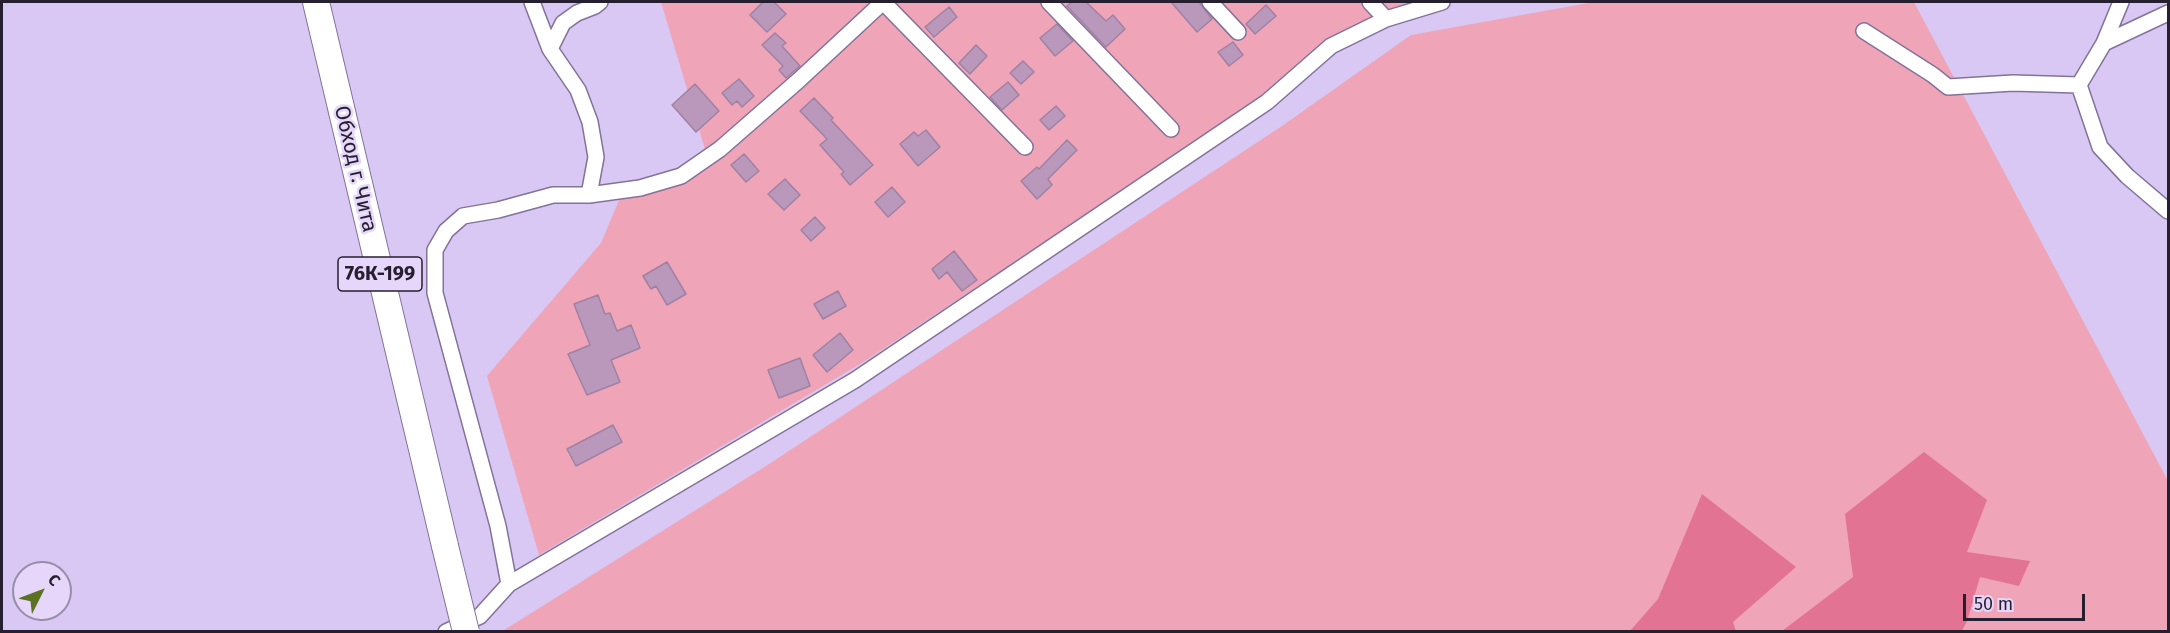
<!DOCTYPE html>
<html>
<head>
<meta charset="utf-8">
<style>
	body { margin:0 }
	#map { position:relative; width:2170px; height:633px; overflow:hidden; background:#d9c8f3; font-family:"Fira Sans",sans-serif }
	canvas { display:block }
	.frame { position:absolute; inset:0; border:3px solid #251f2f; pointer-events:none }
	.north { position:absolute; left:12px; top:561px; width:60px; height:60px; box-sizing:border-box; background:#e5d6fa; border:2px solid #988da9; border-radius:50%; rotate:48deg; font-size:16px; font-weight:700; line-height:24px; text-align:center; color:#251f2f }
	.north::after { content:''; display:block; margin:auto; width:21px; height:27px; background:#5c7223; clip-path:polygon(50% 0,100% 100%,50% 72%,0 100%) }
	.scale { position:absolute; left:1963px; top:594px; width:122px; height:27px; box-sizing:border-box; border:3px solid #251f2f; border-top:0; padding-left:8px; font-size:18px; line-height:21px; white-space:nowrap; color:#251f2f; -webkit-text-stroke:4px #e5d6fa; paint-order:stroke }
</style>
</head>
<body>
<div id="map">
<canvas width="2170" height="633"></canvas>
<div class="frame"></div>
<div class="north">С</div>
<div class="scale">50 m</div>
</div>
<script>
const ctx = document.querySelector('canvas').getContext('2d');
ctx.lineJoin = 'round';
function fill(path, color) { ctx.fillStyle = color; ctx.fill(path, 'evenodd'); }
const shape = rows => new Path2D(rows.map(r => 'M' + r).join(''));
function stroke(path, color, width, dash) { ctx.strokeStyle = color; ctx.lineWidth = width; ctx.lineCap = dash ? 'butt' : 'round'; ctx.setLineDash(dash || []); ctx.stroke(path); }
function drawText(font, color, halo, rows, align = 'center') {
  ctx.font = font + ' "Fira Sans",sans-serif'; ctx.lineWidth = 5; ctx.setLineDash([]); ctx.textBaseline = 'middle'; ctx.strokeStyle = halo; ctx.fillStyle = color; for (const [text, x, y, turn = 0] of rows) {
    ctx.save(); ctx.translate(x, y); ctx.rotate((+turn || 0) * Math.PI / 180); ctx.textAlign = isNaN(turn) ? turn : align; if (halo) ctx.strokeText(text, 0, 0); ctx.fillText(text, 0, 0); ctx.restore();
  }
}
fill(shape([
	[661,2,1416,2,1326,42,1266,95,865,361,539,555,487,376,601,243,620,198,707,156],
	[1594,2,1914,2,2168,481,2168,631,501,632,766,466,1279,128,1411,35]
]), '#efa5b7');
fill(shape([
	[1924,452,1987,500,1967,552,2030,561,2019,586,1980,577,1967,621,1962,631,1782,631,1853,577,1845,514],
	[1702,494,1796,567,1733,622,1736,631,1630,631,1658,599]
]), '#e37393');
const building = shape([
	[763,2,774,2,786,14,767,32,750,15,763,2],
	[1072,2,1086,2,1106,21,1113,15,1125,29,1106,47,1067,6,1072,2],
	[1171,2,1199,2,1212,19,1197,32,1171,2],
	[1266,5,1276,16,1255,34,1246,24,1266,5],
	[949,7,957,17,934,37,925,27,949,7],
	[1057,24,1073,41,1055,56,1040,38,1057,24],
	[775,33,786,43,782,46,800,66,786,78,779,70,783,66,762,45,775,33],
	[1233,42,1243,55,1229,66,1218,52,1233,42],
	[976,45,987,56,970,74,959,63,976,45],
	[1023,61,1034,72,1021,84,1010,73,1023,61],
	[739,79,754,96,742,107,737,101,732,105,722,93,739,79],
	[1008,82,1019,95,1002,110,990,97,1008,82],
	[695,84,719,111,696,132,672,105,695,84],
	[814,98,833,118,831,120,873,165,850,185,841,174,844,172,820,145,827,139,800,111,814,98],
	[1056,106,1065,116,1049,130,1040,120,1056,106],
	[926,130,940,147,918,166,900,144,914,132,918,136,926,130],
	[1067,140,1077,150,1048,179,1052,185,1037,199,1021,181,1037,167,1039,169,1067,140],
	[744,154,759,171,746,182,731,165,744,154],
	[785,179,800,195,784,210,768,194,785,179],
	[892,187,905,202,888,217,875,202,892,187],
	[815,217,825,228,811,241,801,230,815,217],
	[954,251,977,280,962,291,947,272,939,279,932,269,954,251],
	[667,262,686,294,667,305,656,286,651,289,643,276,667,262],
	[838,291,846,306,823,319,814,304,838,291],
	[598,295,605,314,610,313,617,331,631,325,640,348,611,360,620,382,587,395,568,354,590,345,574,304,598,295],
	[840,333,853,350,827,372,813,355,840,333],
	[800,358,810,386,779,398,768,370,800,358],
	[613,425,622,442,576,466,567,449,613,425]
]);
fill(building, '#b998bc');
stroke(building, '#a081a3', 1.5);
const minor = shape([
	[532,2,550,49],
	[883,2,1025,147],
	[1049,2,1171,129],
	[1210,2,1238,32],
	[1370,2,1386,19],
	[1864,31,1933,75,1948,87,2013,83,2079,85,2100,147,2127,176,2168,211],
	[2104,43,2168,13],
	[2079,85,2104,43,2121,2],
	[589,195,596,157,590,122,578,90,550,49,563,23,577,13,595,6,600,2],
	[509,584,498,526,435,293,435,250,446,231,463,216,498,210,553,195,589,195,640,188,681,176,720,149,799,80,883,2],
	[446,632,480,616,509,584,855,380,1267,102,1331,46,1386,19,1442,2]
]);
const trunk = shape([
	[316,2,445,546]
]);
stroke(minor, '#83729a', 18);
stroke(trunk, '#83729a', 28);
stroke(minor, '#fff', 15);
stroke(trunk, '#fff', 26);
const trunkBridge = shape([
	[445,546,466,632]
]);
stroke(trunkBridge, '#83729a', 28, []);
stroke(trunkBridge, '#fff', 26);
for (const [x, y, w] of [
	[380,274,84]
]) { const box = new Path2D(); box.roundRect(x - w / 2, y - 17, w, 34, 4.5); ctx.fillStyle = '#e5d6fa'; ctx.fill(box); stroke(box, '#251f2f', 1.5); }
drawText('bold 20px', '#251f2f', null, [
	["76К-199",380,274]
]);
drawText('21px', '#251f2f', '#e5d6fa', [
	["Обход г. Чита",355,169,77]
]);
</script>
</body>
</html>
